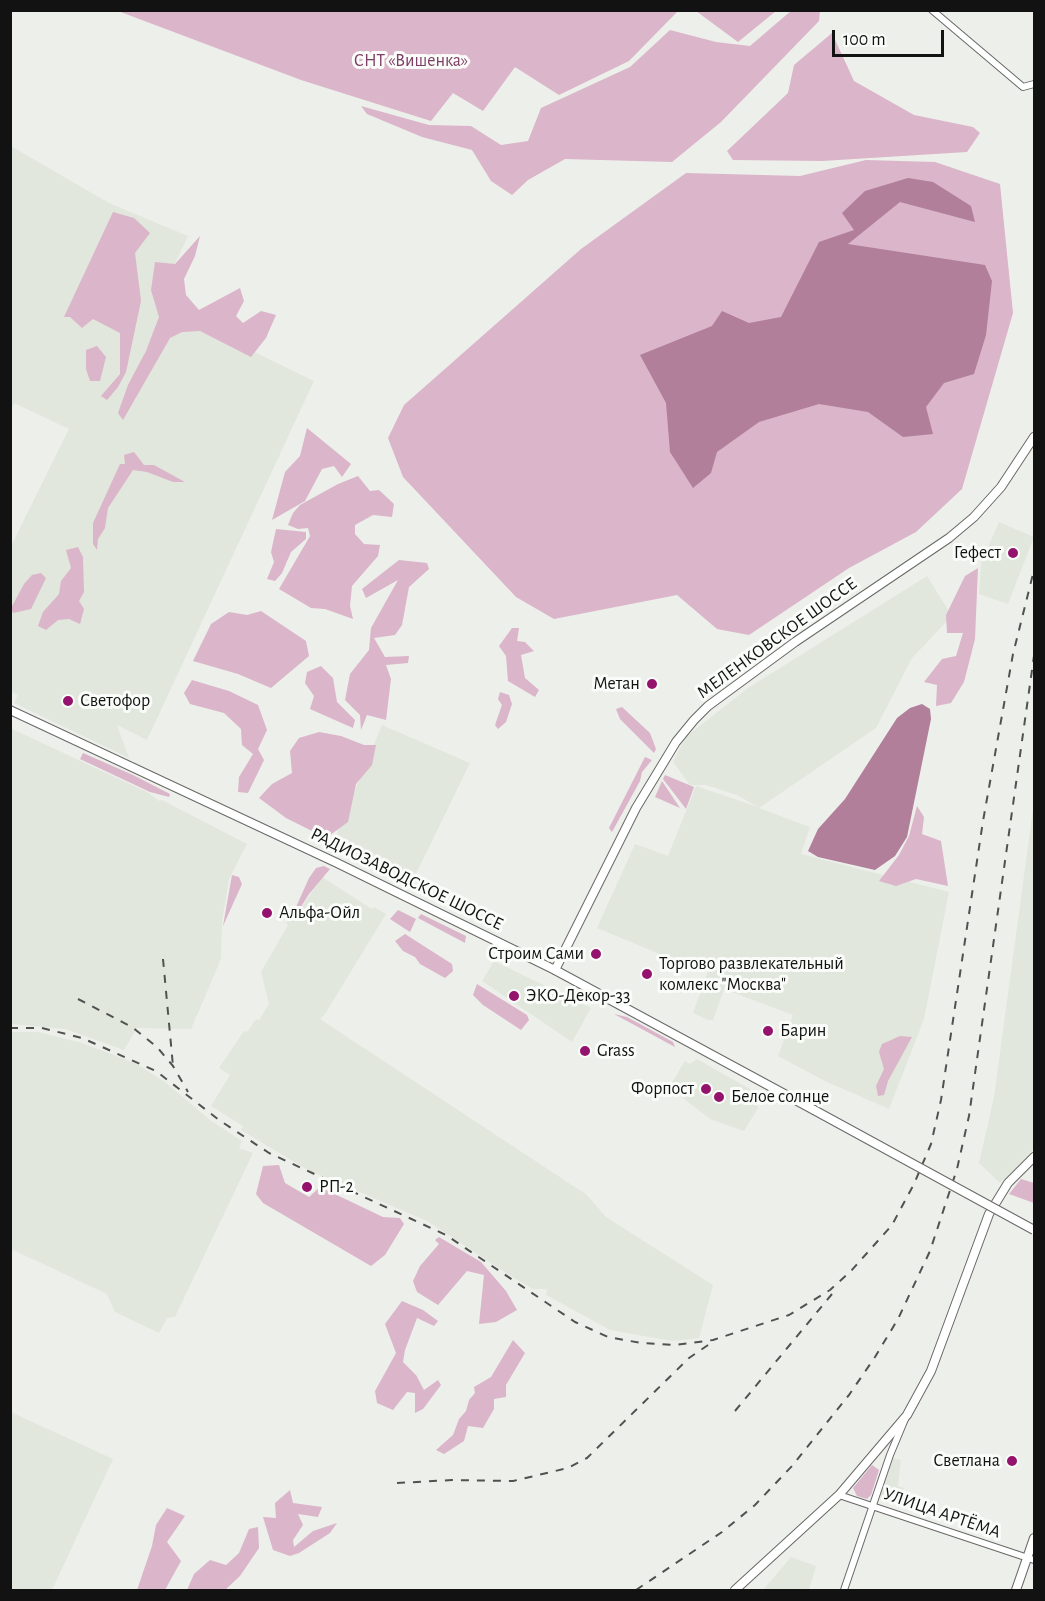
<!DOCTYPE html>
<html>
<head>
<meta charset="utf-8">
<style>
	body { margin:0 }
	#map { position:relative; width:1045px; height:1601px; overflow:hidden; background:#edefeb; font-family:"Alegreya Sans",sans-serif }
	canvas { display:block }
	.frame { position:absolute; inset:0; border:12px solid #111211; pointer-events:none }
	.scale { position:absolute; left:832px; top:30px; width:112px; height:27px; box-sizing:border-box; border:3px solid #111211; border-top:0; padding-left:8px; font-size:18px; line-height:21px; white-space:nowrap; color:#111211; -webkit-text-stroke:4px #fafcf9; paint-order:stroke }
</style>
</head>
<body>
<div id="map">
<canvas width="1045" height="1601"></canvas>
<div class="frame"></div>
<div class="scale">100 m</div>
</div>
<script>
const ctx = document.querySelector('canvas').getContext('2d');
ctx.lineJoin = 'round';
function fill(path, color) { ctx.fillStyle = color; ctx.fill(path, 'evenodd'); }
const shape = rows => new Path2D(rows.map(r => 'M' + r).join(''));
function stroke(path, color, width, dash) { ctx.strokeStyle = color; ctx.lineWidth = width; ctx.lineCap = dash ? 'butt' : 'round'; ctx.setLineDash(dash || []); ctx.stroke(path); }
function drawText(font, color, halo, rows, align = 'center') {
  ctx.font = font + ' "Alegreya Sans",sans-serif'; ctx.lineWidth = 6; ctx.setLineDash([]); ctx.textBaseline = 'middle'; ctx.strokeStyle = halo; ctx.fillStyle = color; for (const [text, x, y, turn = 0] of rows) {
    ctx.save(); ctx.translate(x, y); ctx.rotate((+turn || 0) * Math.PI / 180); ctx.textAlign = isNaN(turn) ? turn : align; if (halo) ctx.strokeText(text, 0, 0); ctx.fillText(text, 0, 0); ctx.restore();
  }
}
fill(shape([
	[11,146,109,203,188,236,156,304,314,381,147,740,117,725,129,758,14,703,18,695,10,691,11,546,69,429,14,403,11,410],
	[999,522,1034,537,1008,604,979,594,981,563],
	[927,576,952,616,912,658,876,728,759,808,810,827,801,854,949,892,924,1019,889,1109,825,1081,778,1056,793,1015,724,989,713,1020,708,1020,693,1013,709,968,684,957,681,963,597,928,635,844,668,856,696,786,758,807,737,795,706,785,690,785,673,762,686,737,748,688],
	[382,725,470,763,412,882,333,843],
	[10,728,149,793,159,801,162,800,247,844,229,879,222,921,221,959,191,1029,137,1028,124,1050,65,1029,11,1024],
	[1034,802,1034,1149,1000,1183,979,1163,994,1097],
	[322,877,372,909,374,907,386,914,325,1014,320,1019,587,1195,606,1217,713,1285,699,1338,672,1341,610,1330,546,1295,547,1289,533,1289,514,1278,427,1221,306,1169,241,1130,243,1126,211,1106,230,1075,219,1068,244,1031,247,1032,256,1019,259,1020,269,1004,261,972,288,925,286,923,292,916,295,917],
	[494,961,591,1008,572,1042,482,981],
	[11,1032,38,1032,82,1043,135,1063,165,1082,210,1120,242,1141,239,1148,253,1153,175,1317,167,1318,159,1333,115,1312,107,1294,11,1249],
	[697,1059,750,1089,758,1108,744,1131,710,1119,669,1087,685,1061,690,1064],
	[11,1412,113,1459,52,1590,11,1590],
	[893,1458,901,1460,898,1486,904,1488,898,1505,879,1498],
	[791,1557,816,1566,809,1590,763,1590]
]), '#e1e7dc');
fill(shape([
	[792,10,820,11,819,21,721,122,672,162,565,159,528,180,512,195,491,181,472,150,422,137,367,114,361,106,429,125,471,126,501,145,528,141,541,108,630,67,670,30,716,42,750,46],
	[118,11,678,11,629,61,559,95,515,67,483,111,453,93,431,121,301,80],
	[696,11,776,11,738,42],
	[832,33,854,81,914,115,973,127,980,133,967,152,822,161,733,160,727,151,788,93,794,65],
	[866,160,935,162,1000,184,1013,313,962,489,916,532,849,568,749,635,717,629,677,595,554,619,516,597,403,477,388,438,404,405,581,249,686,173,800,176],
	[113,212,134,218,150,233,135,253,141,301,126,372,118,387,107,400,101,396,120,374,120,333,93,319,82,328,70,317,64,317],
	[200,236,195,256,184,279,186,295,199,310,240,288,244,301,236,316,243,323,261,311,276,315,266,338,251,357,200,331,182,332,170,338,123,420,118,413,128,385,146,351,159,317,151,290,155,262,175,264],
	[97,346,106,357,100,381,90,381,86,369,86,350],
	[307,428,351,464,342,477,334,466,322,469,305,501,272,520,285,472,300,456],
	[134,452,144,465,154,465,185,482,173,482,147,472,133,470,108,508,105,528,98,539,97,550,93,544,93,523,120,464,125,464,124,455],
	[358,476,370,491,379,490,394,504,392,517,373,515,355,525,355,534,364,544,380,545,378,556,352,586,350,606,353,619,325,609,311,608,279,589,310,536,308,528,298,529,288,525,293,513,300,505,338,484],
	[276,529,306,532,306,539,291,552,282,573,275,581,267,579,274,562,271,552],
	[78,547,83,557,84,592,79,601,84,609,80,624,69,619,58,620,46,630,38,626,43,612,59,594,61,581,71,568,66,550],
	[399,560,427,563,429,569,409,587,402,625,395,635,374,638,385,657,409,656,408,663,386,665,391,679,386,720,367,715,361,730,360,715,345,700,350,674,369,650,371,628,398,580,366,598,362,589],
	[978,568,975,639,964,682,951,703,936,706,937,685,924,682,942,659,956,656,963,633,947,633,946,615,965,576],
	[41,573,46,578,31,609,13,613,11,608,24,584,32,575],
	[261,611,306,641,309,656,271,688,238,674,193,661,211,624,229,612,247,615],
	[512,628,519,628,517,641,525,642,534,651,521,655,525,678,539,690,535,697,508,681,506,656,499,646],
	[321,666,333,678,337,702,355,720,353,728,310,709,314,696,305,683,307,672],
	[192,680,229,691,258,705,267,730,258,749,264,760,248,793,238,792,239,777,253,754,242,745,241,729,224,713,190,704,184,693],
	[500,692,509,695,512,704,506,722,498,729,495,725,502,705,498,699],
	[622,707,650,733,656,749,654,753,620,719,616,709],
	[319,732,341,736,364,745,376,745,372,765,356,784,348,822,326,838,286,818,259,798,272,784,292,773,290,751,299,738],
	[83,753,133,775,170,794,169,797,150,792,80,759],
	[645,757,652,760,642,772,640,781,612,832,609,828],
	[665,775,694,787,686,809,663,779],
	[662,781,680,808,655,797],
	[917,806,924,817,922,834,941,841,948,886,916,879,896,886,879,881,899,855,909,836],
	[324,866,330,869,309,894,294,918,292,916,309,878,316,868],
	[232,875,239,877,242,884,223,926],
	[398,910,416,919,410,932,390,919],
	[421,914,466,936,465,943,418,918],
	[405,934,452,964,453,971,445,978,420,964,415,957,403,951,395,941],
	[477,984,527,1015,529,1020,521,1030,483,1005,473,995],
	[614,1014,627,1017,673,1042,675,1047],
	[900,1036,912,1037,888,1081,884,1095,878,1096,876,1086,884,1069,879,1052,882,1044],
	[279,1165,285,1183,309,1197,320,1187,383,1217,400,1218,404,1224,385,1255,371,1266,263,1203,256,1194,263,1166],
	[1021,1179,1034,1183,1034,1203,1009,1194],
	[439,1237,481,1262,506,1291,517,1310,496,1322,479,1324,484,1275,467,1271,438,1305,417,1292,413,1281,420,1266,439,1244,435,1240],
	[402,1301,423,1310,438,1321,434,1326,417,1318,405,1350,403,1362,416,1375,424,1390,438,1380,441,1385,423,1409,415,1413,415,1393,407,1392,393,1410,377,1403,375,1391,396,1353,385,1324],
	[513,1340,525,1353,506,1385,506,1397,494,1399,494,1409,483,1428,468,1426,464,1441,444,1454,436,1450,453,1435,459,1419,466,1411,469,1400,475,1393,474,1387,491,1377],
	[872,1465,879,1470,871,1495,867,1499,857,1496,853,1488],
	[290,1490,293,1503,322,1507,318,1517,298,1514,303,1525,293,1540,294,1547,313,1531,337,1523,330,1533,299,1553,290,1556,273,1550,263,1517,276,1518,275,1503],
	[167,1508,185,1516,167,1542,181,1561,165,1590,137,1590,152,1546,156,1525],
	[258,1527,259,1548,240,1576,225,1590,187,1590,194,1574,210,1560,226,1565,239,1553,249,1529]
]), '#dbb5c9');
fill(shape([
	[908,178,933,182,971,206,975,222,900,202,848,244,985,265,992,281,986,335,974,374,944,383,926,407,933,434,903,437,868,412,819,404,759,422,717,452,711,473,693,488,670,452,666,403,640,355,712,326,722,311,749,323,781,317,819,242,854,230,842,213,865,191],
	[922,704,930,709,931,719,907,837,895,856,875,870,818,857,808,851,818,829,845,799,897,718,910,708]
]), '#b17f9a');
const minor = shape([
	[932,10,1023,87,1034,84],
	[839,1495,1034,1560],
	[844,1590,890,1455,905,1419]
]);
const tertiary = shape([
	[10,710,337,863,555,970],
	[735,1590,839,1495,907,1415,931,1371,989,1214,1008,1183,1034,1157],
	[1016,1590,1034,1538]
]);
const secondary = shape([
	[814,1110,555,970,636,808,676,742,694,720,708,706,795,642,949,538,974,517,1001,487,1034,437]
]);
stroke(minor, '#686966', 8);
stroke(tertiary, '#686966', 10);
stroke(secondary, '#686966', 10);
stroke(minor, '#fff', 6);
stroke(tertiary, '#fff', 8);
stroke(secondary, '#fff', 8);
stroke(shape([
	[163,959,173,1066],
	[78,999,132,1027,157,1047,173,1066,188,1092],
	[10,1028,42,1028,82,1038,156,1071,219,1120,269,1153,446,1235,575,1322,608,1337,641,1343,675,1345,713,1340,789,1315,830,1290,851,1271,892,1225,914,1184,931,1144,941,1100,983,821,1013,654,1034,570],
	[735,1411,832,1294],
	[397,1483,452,1480,513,1481,568,1468,587,1458,689,1358,714,1341],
	[636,1590,722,1532,755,1505,792,1466,849,1395,875,1357,898,1319,930,1251,957,1169,969,1116,1034,656]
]), '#505250', 2, [8, 8]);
const secondaryBridge = shape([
	[814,1110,1034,1230]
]);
stroke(secondaryBridge, '#686966', 10, []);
stroke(secondaryBridge, '#fff', 8);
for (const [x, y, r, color] of [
	[1013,553,6,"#94136c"],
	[652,684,6,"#94136c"],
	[68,701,6,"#94136c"],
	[267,913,6,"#94136c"],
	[596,954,6,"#94136c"],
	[647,974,6,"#94136c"],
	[514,996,6,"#94136c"],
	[768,1031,6,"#94136c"],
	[585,1051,6,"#94136c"],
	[706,1089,6,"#94136c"],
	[719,1097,6,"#94136c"],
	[307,1187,6,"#94136c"],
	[1012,1461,6,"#94136c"]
]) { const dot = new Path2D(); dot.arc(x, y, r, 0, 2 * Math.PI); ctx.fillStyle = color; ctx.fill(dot); stroke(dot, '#fafcf9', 2); }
drawText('18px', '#7e3d64', '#fafcf9', [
	["СНТ «Вишенка»",411,61]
]);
drawText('18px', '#111211', '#fafcf9', [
	["Гефест",1001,553,"right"],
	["Метан",640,684,"right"],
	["Светофор",80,701],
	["Альфа-Ойл",279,913],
	["Строим Сами",584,954,"right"],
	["Торгово развлекательный",659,964],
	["комлекс \"Москва\"",659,985],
	["ЭКО-Декор-33",526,996],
	["Барин",780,1031],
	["Grass",597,1051],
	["Форпост",694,1089,"right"],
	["Белое солнце",731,1097],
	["РП-2",319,1187],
	["Светлана",1000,1461,"right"]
], 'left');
drawText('18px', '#111211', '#fafcf9', [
	["МЕЛЕНКОВСКОЕ ШОССЕ",777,638,-36],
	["РАДИОЗАВОДСКОЕ ШОССЕ",407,879,26],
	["УЛИЦА АРТЁМА",942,1513,19]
]);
</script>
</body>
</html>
